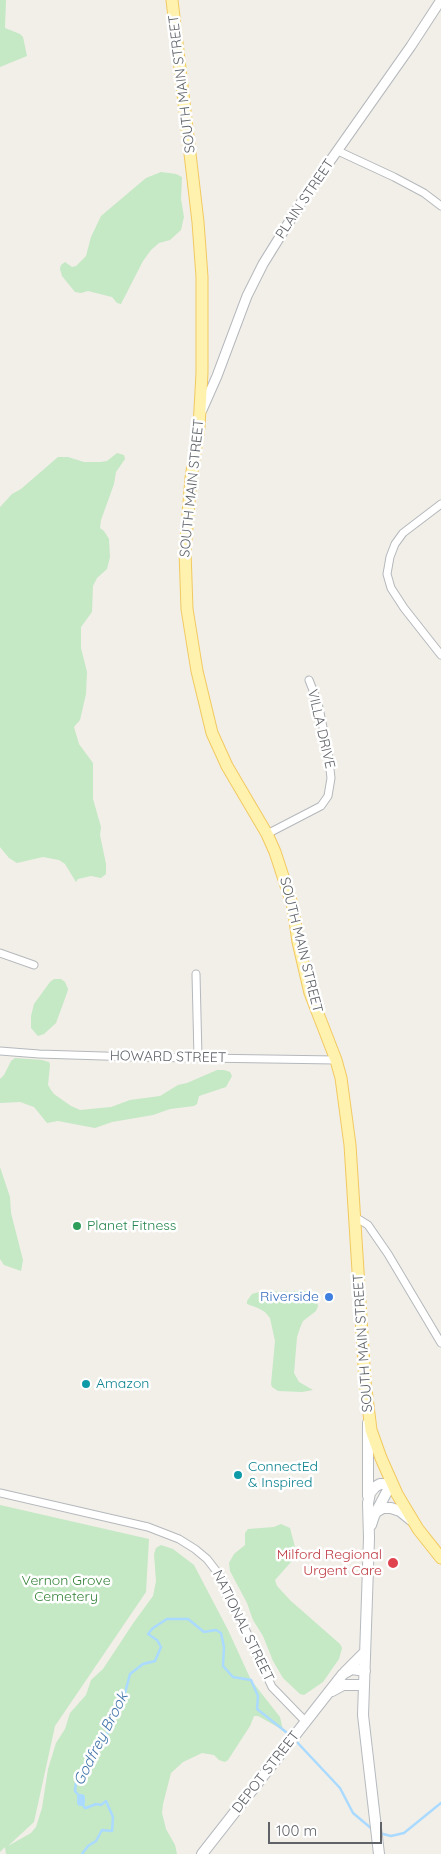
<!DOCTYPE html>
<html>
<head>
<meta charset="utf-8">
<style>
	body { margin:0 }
	#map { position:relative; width:441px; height:1854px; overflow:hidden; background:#f1efe8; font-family:Quicksand,sans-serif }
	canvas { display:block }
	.scale { position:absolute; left:268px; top:1822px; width:114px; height:22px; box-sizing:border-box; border:2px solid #5f6368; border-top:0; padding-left:6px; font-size:15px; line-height:18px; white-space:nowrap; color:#5f6368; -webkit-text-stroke:4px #fff; paint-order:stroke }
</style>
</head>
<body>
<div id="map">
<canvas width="441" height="1854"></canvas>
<div class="scale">100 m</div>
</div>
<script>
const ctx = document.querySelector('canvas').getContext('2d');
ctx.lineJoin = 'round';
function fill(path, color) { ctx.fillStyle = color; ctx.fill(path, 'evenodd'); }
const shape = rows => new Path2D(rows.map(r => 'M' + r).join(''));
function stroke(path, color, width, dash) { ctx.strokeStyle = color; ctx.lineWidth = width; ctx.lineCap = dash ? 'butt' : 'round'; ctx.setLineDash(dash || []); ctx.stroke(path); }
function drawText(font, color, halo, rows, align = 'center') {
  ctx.font = font + ' Quicksand,sans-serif'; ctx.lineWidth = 5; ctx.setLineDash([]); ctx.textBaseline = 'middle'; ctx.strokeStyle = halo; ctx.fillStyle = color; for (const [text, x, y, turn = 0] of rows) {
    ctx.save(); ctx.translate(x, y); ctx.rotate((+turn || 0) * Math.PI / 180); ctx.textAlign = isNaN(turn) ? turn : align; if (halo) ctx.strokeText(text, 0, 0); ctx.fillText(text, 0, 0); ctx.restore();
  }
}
fill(shape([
	[0,0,6,0,5,28,20,34,23,37,27,56,0,67],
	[161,172,176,174,182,177,181,199,184,217,181,230,170,240,159,243,151,250,143,261,121,304,117,303,112,297,88,291,81,293,75,292,62,276,60,269,61,265,65,262,72,267,76,266,86,256,91,237,101,216,146,178],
	[117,453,124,455,125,459,116,472,114,484,101,520,100,528,104,531,109,539,110,557,107,569,97,578,93,586,92,612,81,627,81,648,87,672,86,694,80,720,74,727,79,744,93,763,93,799,101,827,100,835,106,864,106,874,101,878,91,876,78,879,76,882,65,864,59,860,43,857,17,863,9,858,0,847,0,507,12,494,21,489,58,457,68,457,84,462,100,462,107,461],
	[54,979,61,979,65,982,68,989,67,993,56,1023,44,1034,38,1036,31,1028,31,1016,34,1004,50,982],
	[15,1058,42,1060,49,1062,50,1065,48,1085,51,1090,54,1094,71,1106,80,1110,111,1107,130,1100,160,1096,178,1085,187,1083,217,1070,224,1070,230,1072,232,1076,226,1087,199,1096,197,1104,194,1106,170,1109,153,1115,112,1122,95,1128,58,1121,47,1123,34,1107,20,1102,0,1103,0,1079,4,1075,11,1061],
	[0,1167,10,1197,11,1213,23,1260,21,1271,4,1265,0,1259],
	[308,1291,313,1293,316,1297,318,1306,316,1311,303,1321,300,1328,297,1337,294,1373,299,1382,313,1390,302,1392,278,1391,272,1387,271,1384,275,1341,270,1318,265,1312,258,1308,247,1304,247,1301,252,1294,259,1292],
	[0,1505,149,1539,146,1592,55,1726,34,1822,8,1846,31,1833,36,1827,42,1808,48,1769,56,1743,65,1729,70,1713,86,1695,91,1680,103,1669,134,1622,153,1596,156,1581,154,1554,156,1548,161,1545,173,1549,194,1565,228,1630,251,1680,280,1717,283,1730,258,1716,254,1716,250,1726,228,1760,225,1762,219,1760,214,1755,202,1753,183,1762,171,1773,163,1804,162,1813,166,1829,175,1845,177,1854,6,1854,5,1847,0,1852],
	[281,1524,290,1528,296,1551,291,1562,275,1580,277,1586,291,1601,340,1644,342,1648,339,1659,323,1682,304,1695,300,1694,283,1678,273,1661,263,1636,253,1620,247,1603,230,1571,229,1563,234,1554,245,1545,245,1533,248,1529,274,1527]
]), '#c5e8c5');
stroke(shape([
	[295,1740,340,1788,353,1813,372,1829],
	[81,1798,75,1791,76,1782,106,1736,110,1727,110,1720,123,1701,130,1674,143,1664,155,1661,161,1647,157,1640,148,1634,153,1628,167,1619,188,1619,204,1632,216,1630,221,1633,224,1647,223,1666,233,1677,251,1680,258,1696,257,1709,291,1736],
	[81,1802,85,1808,86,1808,96,1804,101,1805,106,1801,113,1817,112,1831,102,1830,96,1841,88,1846,82,1854],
	[379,1833,391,1836,404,1833,441,1803]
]), '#aadaff', 2.5);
stroke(shape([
	[81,1802,81,1798]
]), '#aadaff', 8);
const minor = shape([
	[338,151,394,177,424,193,441,206],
	[441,504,403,533,395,544,390,557,387,574,391,588,404,608,441,655],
	[267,834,321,806,328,796,331,778,328,752,318,703,309,680],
	[0,953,34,965],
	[196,974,198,1057],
	[0,1051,39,1054,135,1057,336,1060],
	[355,1217,368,1225,388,1254,441,1343],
	[0,1493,148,1527,179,1539,195,1549,207,1559,221,1577,272,1687,306,1722]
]);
const tertiary = shape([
	[202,410,217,376,247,296,263,264,304,198,411,46,441,0]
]);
const secondary = shape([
	[368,1496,368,1423],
	[376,1512,383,1508,391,1508,400,1511,411,1520],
	[371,1525,374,1516,391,1484],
	[345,1672,365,1652],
	[332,1691,343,1685,364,1685],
	[202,1854,343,1674,352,1669,365,1671],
	[379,1854,363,1715,369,1538,368,1503,370,1493,375,1487,380,1484,391,1484]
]);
const primary = shape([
	[172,0,198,222,202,277,202,373,199,427,191,478,185,551,187,609,197,671,212,733,227,766,267,834,275,852,293,907,298,942,310,993,336,1060,341,1078,350,1145,365,1381,371,1430,381,1458,397,1494,418,1529,441,1558]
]);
stroke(minor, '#b5b8bc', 9);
stroke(tertiary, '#b5b8bc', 11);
stroke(secondary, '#b6babf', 12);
stroke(primary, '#f2c960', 13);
stroke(minor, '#fff', 7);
stroke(tertiary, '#fff', 9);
stroke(secondary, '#fff', 10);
stroke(primary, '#fff2af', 11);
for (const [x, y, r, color] of [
	[77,1226,5,"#2e9e5b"],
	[329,1297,5,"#3f7fe0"],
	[86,1384,5,"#0f9aa8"],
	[238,1475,5,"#0f9aa8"],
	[393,1563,6,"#e0444e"]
]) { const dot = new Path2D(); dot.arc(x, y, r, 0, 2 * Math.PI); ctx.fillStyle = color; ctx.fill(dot); stroke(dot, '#fff', 2); }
drawText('14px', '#5f6368', '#fff', [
	["SOUTH MAIN STREET",182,84,-97],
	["PLAIN STREET",305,199,-56],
	["SOUTH MAIN STREET",192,488,-84],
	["VILLA DRIVE",321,729,77],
	["SOUTH MAIN STREET",301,945,76],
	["HOWARD STREET",168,1057,1],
	["SOUTH MAIN STREET",363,1343,-94],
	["NATIONAL STREET",243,1626,64],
	["DEPOT STREET",266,1772,-52]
]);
drawText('14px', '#27864d', '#fff', [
	["Planet Fitness",87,1226]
], 'left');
drawText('14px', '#366cbe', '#fff', [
	["Riverside",319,1297]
], 'right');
drawText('14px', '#0d838f', '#fff', [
	["Amazon",96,1384],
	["ConnectEd",248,1467],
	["& Inspired",248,1483]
], 'left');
drawText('14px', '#be3a42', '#fff', [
	["Milford Regional",382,1555],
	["Urgent Care",382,1571]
], 'right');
drawText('14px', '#348238', '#fff', [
	["Vernon Grove",66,1581],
	["Cemetery",66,1597]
]);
drawText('italic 15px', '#4174aa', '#fff', [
	["Godfrey Brook",101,1739,-63]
]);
</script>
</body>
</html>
